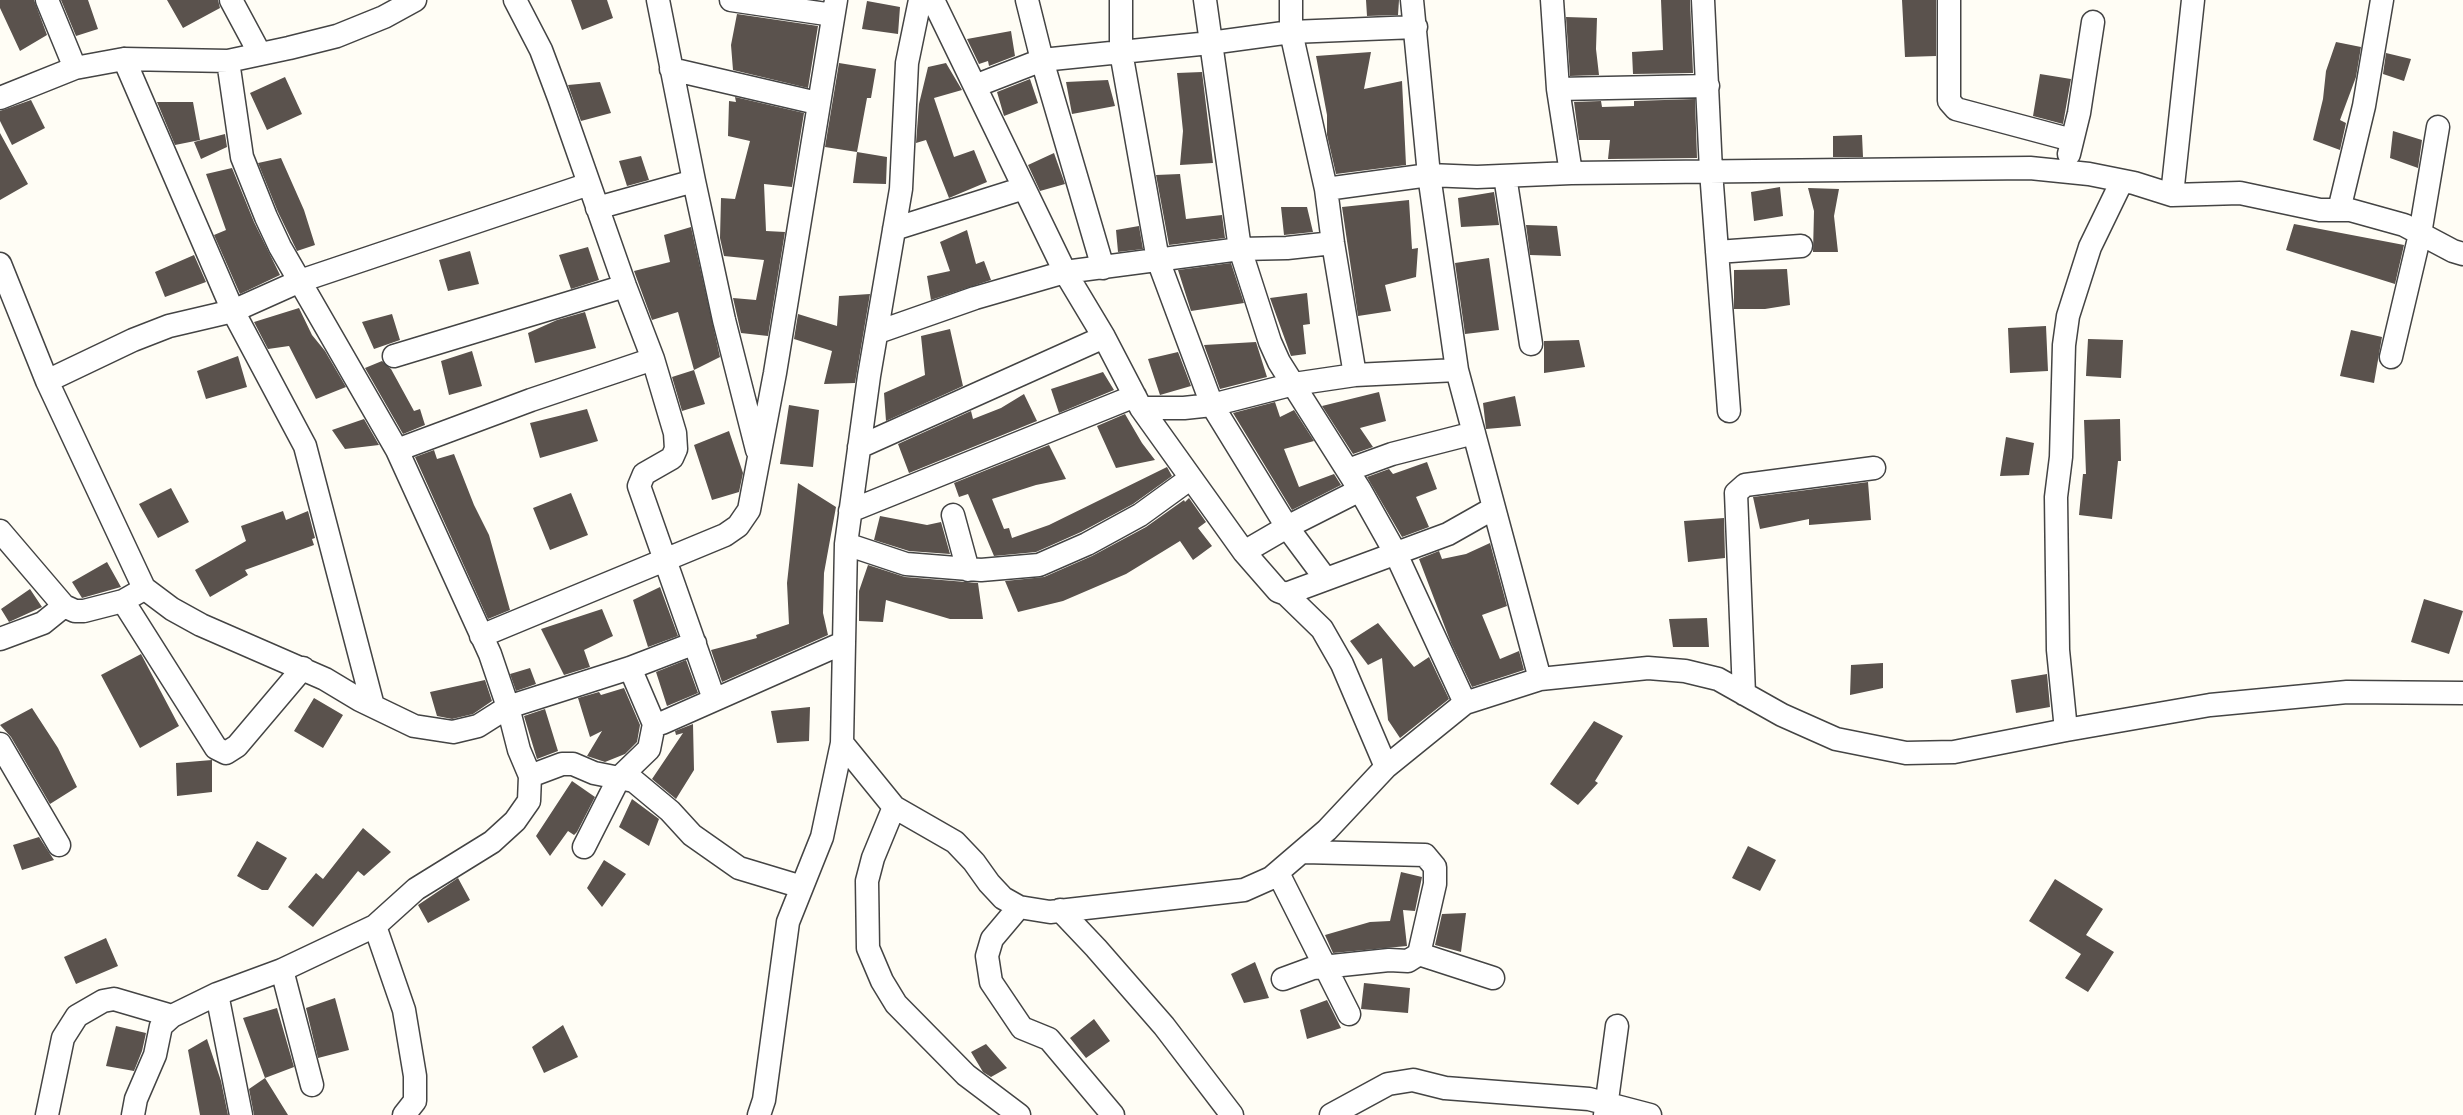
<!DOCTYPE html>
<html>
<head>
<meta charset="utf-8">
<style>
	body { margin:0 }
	canvas { display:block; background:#fffdf5 }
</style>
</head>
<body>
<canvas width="2463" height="1115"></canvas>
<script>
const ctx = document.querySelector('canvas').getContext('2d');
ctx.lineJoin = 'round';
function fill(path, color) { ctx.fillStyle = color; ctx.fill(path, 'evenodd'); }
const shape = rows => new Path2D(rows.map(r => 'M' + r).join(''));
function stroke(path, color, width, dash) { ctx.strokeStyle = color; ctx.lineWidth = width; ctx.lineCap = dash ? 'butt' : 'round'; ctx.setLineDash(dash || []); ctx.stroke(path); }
fill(shape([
	[0,0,34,0,47,35,20,51,0,8],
	[61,0,88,0,98,29,76,36],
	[167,0,218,0,220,8,183,28],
	[571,0,607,0,613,18,582,30],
	[1366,0,1399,0,1398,15,1367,16],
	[1661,0,1690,0,1693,73,1633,74,1632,52,1663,50],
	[1902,0,1936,0,1936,56,1905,57],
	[867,1,900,7,898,34,862,29],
	[737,14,818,26,808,88,733,70,731,45],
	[1566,17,1597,18,1596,49,1599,75,1570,76],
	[1011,31,1015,56,989,66,988,61,979,64,967,39],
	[2336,42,2361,47,2356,77,2340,120,2346,123,2340,150,2313,140,2323,99,2326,71],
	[1371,52,1364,89,1402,81,1406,165,1336,174,1327,135,1327,115,1316,56],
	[2386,53,2411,59,2404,81,2383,74],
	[839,63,876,69,871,98,867,98,857,152,825,147],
	[946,63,962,90,934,98,954,157,974,150,987,182,949,198,926,140,916,143,919,104,928,67],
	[1202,72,1213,163,1180,165,1183,131,1177,73],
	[2040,74,2071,79,2063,124,2033,116],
	[285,77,302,114,267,130,250,93],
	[1030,79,1038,103,1004,116,997,92],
	[1108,80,1115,106,1072,114,1066,82],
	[600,82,611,113,581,121,568,85],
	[735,97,804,113,792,187,764,184,766,231,785,232,768,336,741,333,733,298,756,300,764,260,724,256,720,238,721,198,735,199,750,141,728,136,729,101,736,102],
	[1695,99,1697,158,1608,159,1610,140,1579,140,1574,102,1601,101,1602,107,1634,106,1634,101],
	[31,100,45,128,12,145,0,121,0,111],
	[157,102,193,102,200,140,175,145],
	[2393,131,2422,140,2418,168,2390,158],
	[0,133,28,184,0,200],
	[225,134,227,147,201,159,194,142],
	[1862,135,1863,157,1833,157,1833,136],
	[857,152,887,157,886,184,853,183],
	[1054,153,1065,184,1040,191,1028,165],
	[641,156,649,180,627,186,619,161],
	[281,158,304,210,315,245,297,251,278,212,258,163],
	[232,168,254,222,280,275,240,294,214,235,226,230,206,174],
	[1180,174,1186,219,1222,215,1225,238,1169,245,1156,175],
	[1780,187,1783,216,1754,221,1751,192],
	[1808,188,1839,189,1834,216,1838,252,1813,252,1814,211],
	[1494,192,1499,225,1461,227,1458,198],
	[1409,200,1412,249,1418,248,1416,277,1385,285,1391,311,1358,316,1342,207],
	[1281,207,1307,207,1313,232,1284,235],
	[2294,224,2404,245,2395,284,2286,250],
	[1526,225,1557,226,1561,256,1530,255],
	[1139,226,1143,249,1118,252,1116,230],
	[691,227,720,357,694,370,678,312,652,320,634,271,670,262,664,235],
	[967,230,976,264,984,261,991,280,931,300,927,276,950,271,940,242],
	[588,247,599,280,571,289,559,255],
	[470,251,479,284,448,291,439,260],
	[194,255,206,282,165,297,155,272],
	[1489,258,1499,330,1465,334,1455,263],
	[1231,263,1244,303,1191,311,1178,270],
	[1787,269,1790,305,1765,309,1734,309,1734,270],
	[1307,293,1310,324,1303,325,1306,354,1291,356,1270,298],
	[870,294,855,383,824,384,832,351,794,339,798,314,837,326,839,296],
	[299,308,312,335,325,351,346,387,316,399,289,346,268,349,254,322],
	[585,312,596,348,535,363,528,333,557,320],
	[392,314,400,340,374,349,362,322],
	[2046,326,2048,371,2010,373,2008,328],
	[950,329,963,386,886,421,884,393,925,375,921,336],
	[2351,330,2382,337,2374,383,2340,376],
	[2088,339,2123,340,2121,378,2086,376],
	[1579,340,1585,367,1544,373,1544,341],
	[1256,342,1267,377,1220,389,1204,345],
	[472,351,482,386,449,395,441,361],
	[1178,352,1191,386,1160,395,1148,359],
	[238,356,247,387,206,399,197,371],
	[382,361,391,369,414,411,420,409,425,425,403,434,365,368],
	[694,370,705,404,682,411,672,377],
	[1103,372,1114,390,1059,413,1051,389],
	[1379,392,1386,421,1360,428,1373,447,1353,454,1322,406],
	[1024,394,1037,421,909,473,898,444,971,411,973,419,1001,408],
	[1515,396,1521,426,1486,429,1483,403],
	[1275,402,1280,417,1294,410,1314,441,1284,449,1299,487,1334,474,1341,485,1292,510,1233,413],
	[789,405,819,410,813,467,780,464],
	[587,409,598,441,540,458,530,423],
	[1125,414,1142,443,1155,460,1116,468,1097,426],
	[364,419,379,445,345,449,332,430],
	[2120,419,2121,461,2118,461,2112,519,2079,515,2083,474,2086,474,2084,420],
	[729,431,743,473,739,492,712,500,694,445],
	[2006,437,2034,443,2029,475,2000,476],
	[1049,445,1066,479,1036,485,992,499,1004,529,1009,528,1012,538,1049,525,1167,467,1172,476,1133,504,1081,532,1036,552,994,556,968,494,959,497,954,483],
	[434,450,437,459,454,454,474,505,489,535,510,610,488,619,415,457],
	[1427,462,1437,489,1416,497,1429,527,1402,537,1367,477,1389,469,1393,474],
	[1868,482,1871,520,1809,525,1809,519,1760,529,1753,497],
	[798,483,836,507,824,573,823,613,828,635,722,682,711,650,757,638,756,635,789,624,787,583],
	[171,488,189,522,158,538,139,504],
	[571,493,588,535,550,550,533,508],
	[1189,498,1206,522,1198,528,1212,546,1193,560,1180,541,1126,574,1063,601,1018,612,1005,581,1044,577,1092,556,1146,527,1184,500,1185,502],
	[283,511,286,520,308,511,315,538,312,539,314,545,245,570,248,575,210,597,195,570,246,541,241,526],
	[880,516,927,525,941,522,950,554,909,551,874,540],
	[1724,518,1725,558,1688,562,1684,521],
	[1490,543,1507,606,1482,615,1500,659,1519,651,1524,670,1472,687,1451,643,1419,559,1439,551,1442,559,1466,554],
	[107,562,121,587,82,598,72,582],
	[868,565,905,577,978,583,983,619,950,619,886,600,883,622,859,621,859,591],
	[660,587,678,636,648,647,633,600],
	[30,589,42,607,9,622,1,609],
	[2424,599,2463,611,2449,654,2411,642],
	[602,609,613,636,584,650,590,667,564,675,541,629],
	[1707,618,1709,647,1673,647,1669,619],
	[1378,623,1414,667,1429,657,1449,699,1400,738,1388,720,1382,658,1368,665,1350,641],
	[141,654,179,726,140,748,101,675],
	[686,660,698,693,667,706,656,672],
	[1883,663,1883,688,1850,695,1851,665],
	[530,668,536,684,516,691,510,674],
	[2047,674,2050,707,2016,713,2011,680],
	[485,680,492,701,473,714,452,719,437,716,430,692],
	[624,688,640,725,637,742,625,754,605,762,587,756,602,731,590,737,578,698,599,692,601,695],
	[314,698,343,715,323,748,294,731],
	[810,707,809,741,777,743,771,711],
	[32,708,58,748,77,787,50,804,11,737,0,725],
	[545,709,558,751,537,759,524,716],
	[1594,721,1623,736,1595,781,1598,783,1578,805,1550,784],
	[693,724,694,770,676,799,652,779,683,733,676,735,675,731],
	[212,760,212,792,177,796,176,763],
	[572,781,595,797,577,832,574,835,568,831,550,856,536,836],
	[632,799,659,819,649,846,619,827],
	[363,828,391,852,364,876,358,871,313,927,288,907,316,873,323,879],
	[39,837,54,860,22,870,13,845],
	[257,841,287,858,268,890,262,890,237,876],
	[1748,846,1776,860,1760,891,1732,878],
	[604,860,626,874,602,907,587,888],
	[1401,872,1422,877,1415,911,1403,910,1407,946,1333,953,1325,935,1370,922,1390,921],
	[458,878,470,900,428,923,418,905],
	[2055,879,2103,909,2086,935,2114,952,2088,992,2065,978,2081,954,2029,921],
	[1466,913,1461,952,1435,945,1442,914],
	[106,938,118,966,76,984,64,957],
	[1255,962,1269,998,1244,1003,1231,974],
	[1364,983,1410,988,1408,1013,1361,1009],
	[335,998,349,1050,318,1058,306,1008],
	[1327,1000,1341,1028,1307,1039,1300,1010],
	[277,1008,294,1067,265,1078,243,1018],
	[1094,1019,1110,1041,1086,1058,1070,1038],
	[563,1025,578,1057,544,1073,532,1047],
	[116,1026,146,1033,142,1051,134,1071,106,1066],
	[207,1039,221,1081,228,1115,200,1115,188,1050],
	[986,1044,1007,1068,991,1077,983,1072,971,1052],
	[265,1078,288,1115,254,1115,249,1089]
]), '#5a524d');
const minor = shape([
	[47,0,75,68],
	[231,0,260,54],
	[515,0,541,50,559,98,625,286,653,359,675,433,676,449,672,458,644,474,639,486,714,699],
	[658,0,694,181,724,320,757,450],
	[731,0,833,15],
	[933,0,1065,272,1104,337,1141,408,1244,552,1278,591,1286,594,1294,591,1448,534,1494,508],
	[1027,0,1042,60,1103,268],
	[1121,0,1121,52,1158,260,1212,405,1287,527,1325,578],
	[1205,0,1240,249,1270,342,1279,362,1360,490,1396,554,1465,703],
	[1291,0,1291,32,1326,189,1333,243,1355,375],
	[1412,0,1429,175,1457,370,1540,679],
	[1552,0,1558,89,1571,173],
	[1703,0,1711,171,1729,411],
	[1949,0,1949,101,1956,109,2072,140],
	[124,59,233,311,305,446,373,706],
	[228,61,242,157,266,217,280,247,397,450,490,654,508,707,630,668,695,643],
	[671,69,817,103],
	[975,86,1042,60,1210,43,1291,32,1416,27],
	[1558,89,1708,86],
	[0,98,75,68,124,59,228,61,289,48,337,36,384,17,415,0],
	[2069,154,2079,113,2093,22],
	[1505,176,1531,344],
	[1326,189,1429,175,1477,177,1571,173,2030,168,2089,174,2134,183,2172,195,2240,193,2320,210,2350,210,2404,225,2453,251,2463,254],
	[2172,195,2193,0],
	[597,208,694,181],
	[2339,210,2364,106,2382,0],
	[894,229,1024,188],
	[1717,252,1801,246],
	[0,264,47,381,144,588,172,609,201,625,325,679,360,700,414,726,453,732,478,726,508,707,519,750,530,776,529,801,515,821,492,842,416,889,375,926,282,970,217,994,172,1016,161,1026,155,1055,136,1099,133,1115],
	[878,332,975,298,1065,272,1240,249,1287,248,1333,243],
	[394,356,625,286],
	[2391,357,2420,234,2438,127],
	[47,381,133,340,169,326,233,311,300,281,589,184],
	[1141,408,1184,408,1212,405,1294,384,1355,375,1457,370],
	[859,447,1104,337],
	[397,450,531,400,653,359],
	[1348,470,1392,454,1474,433],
	[850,511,1135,396],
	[953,515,968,570],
	[0,531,64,606,75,611,84,611,123,601,137,593],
	[846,544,906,564,981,570,1039,565,1087,544,1140,515,1191,478],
	[1244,552,1287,527,1360,490],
	[1286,594,1322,629,1342,664,1386,767],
	[123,601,216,748,226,753,237,746,303,668],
	[481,636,725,535,738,526,749,510,775,373,836,0],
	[0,639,43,623,64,606],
	[630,668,654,724,662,723,843,643],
	[1744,694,1736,493,1745,485,1874,468],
	[2066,730,2058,650,2056,497,2061,457,2064,345,2068,316,2090,247,2122,181],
	[842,743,894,807,873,858,867,881,868,948,882,981,896,1004,966,1075,1019,1115],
	[0,744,59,845],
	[530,776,562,764,573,764,594,773,634,781,670,811,692,835,739,868,802,887],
	[894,807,955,842,974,862,989,883,1003,898,1019,907,1050,912,1244,890,1271,878,1327,830,1386,767,1465,703,1540,679,1648,668,1685,671,1718,679,1782,715,1836,739,1906,753,1954,752,2066,730,2210,705,2347,692,2463,693],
	[584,847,619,778,649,749,654,724],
	[1278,873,1349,1014],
	[1019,907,992,939,987,956,991,982,1022,1028,1049,1039,1113,1115],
	[1060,910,1096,948,1164,1026,1232,1115],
	[375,926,404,1010,415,1076,415,1101,404,1115],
	[1419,954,1493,978],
	[282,970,312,1085],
	[1283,979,1313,968,1389,960,1408,961,1419,954,1435,884,1435,867,1425,855,1304,852],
	[217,994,241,1115],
	[47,1115,63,1038,77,1016,103,1001,114,999,172,1016],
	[759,1115,764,1100,788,922,822,837,842,743,846,544,869,376,901,189,907,63,920,0],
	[1331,1115,1388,1084,1413,1080,1445,1088,1589,1099,1650,1115],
	[1605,1115,1617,1026]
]);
stroke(minor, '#444', 25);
stroke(minor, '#fff', 22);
</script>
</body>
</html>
